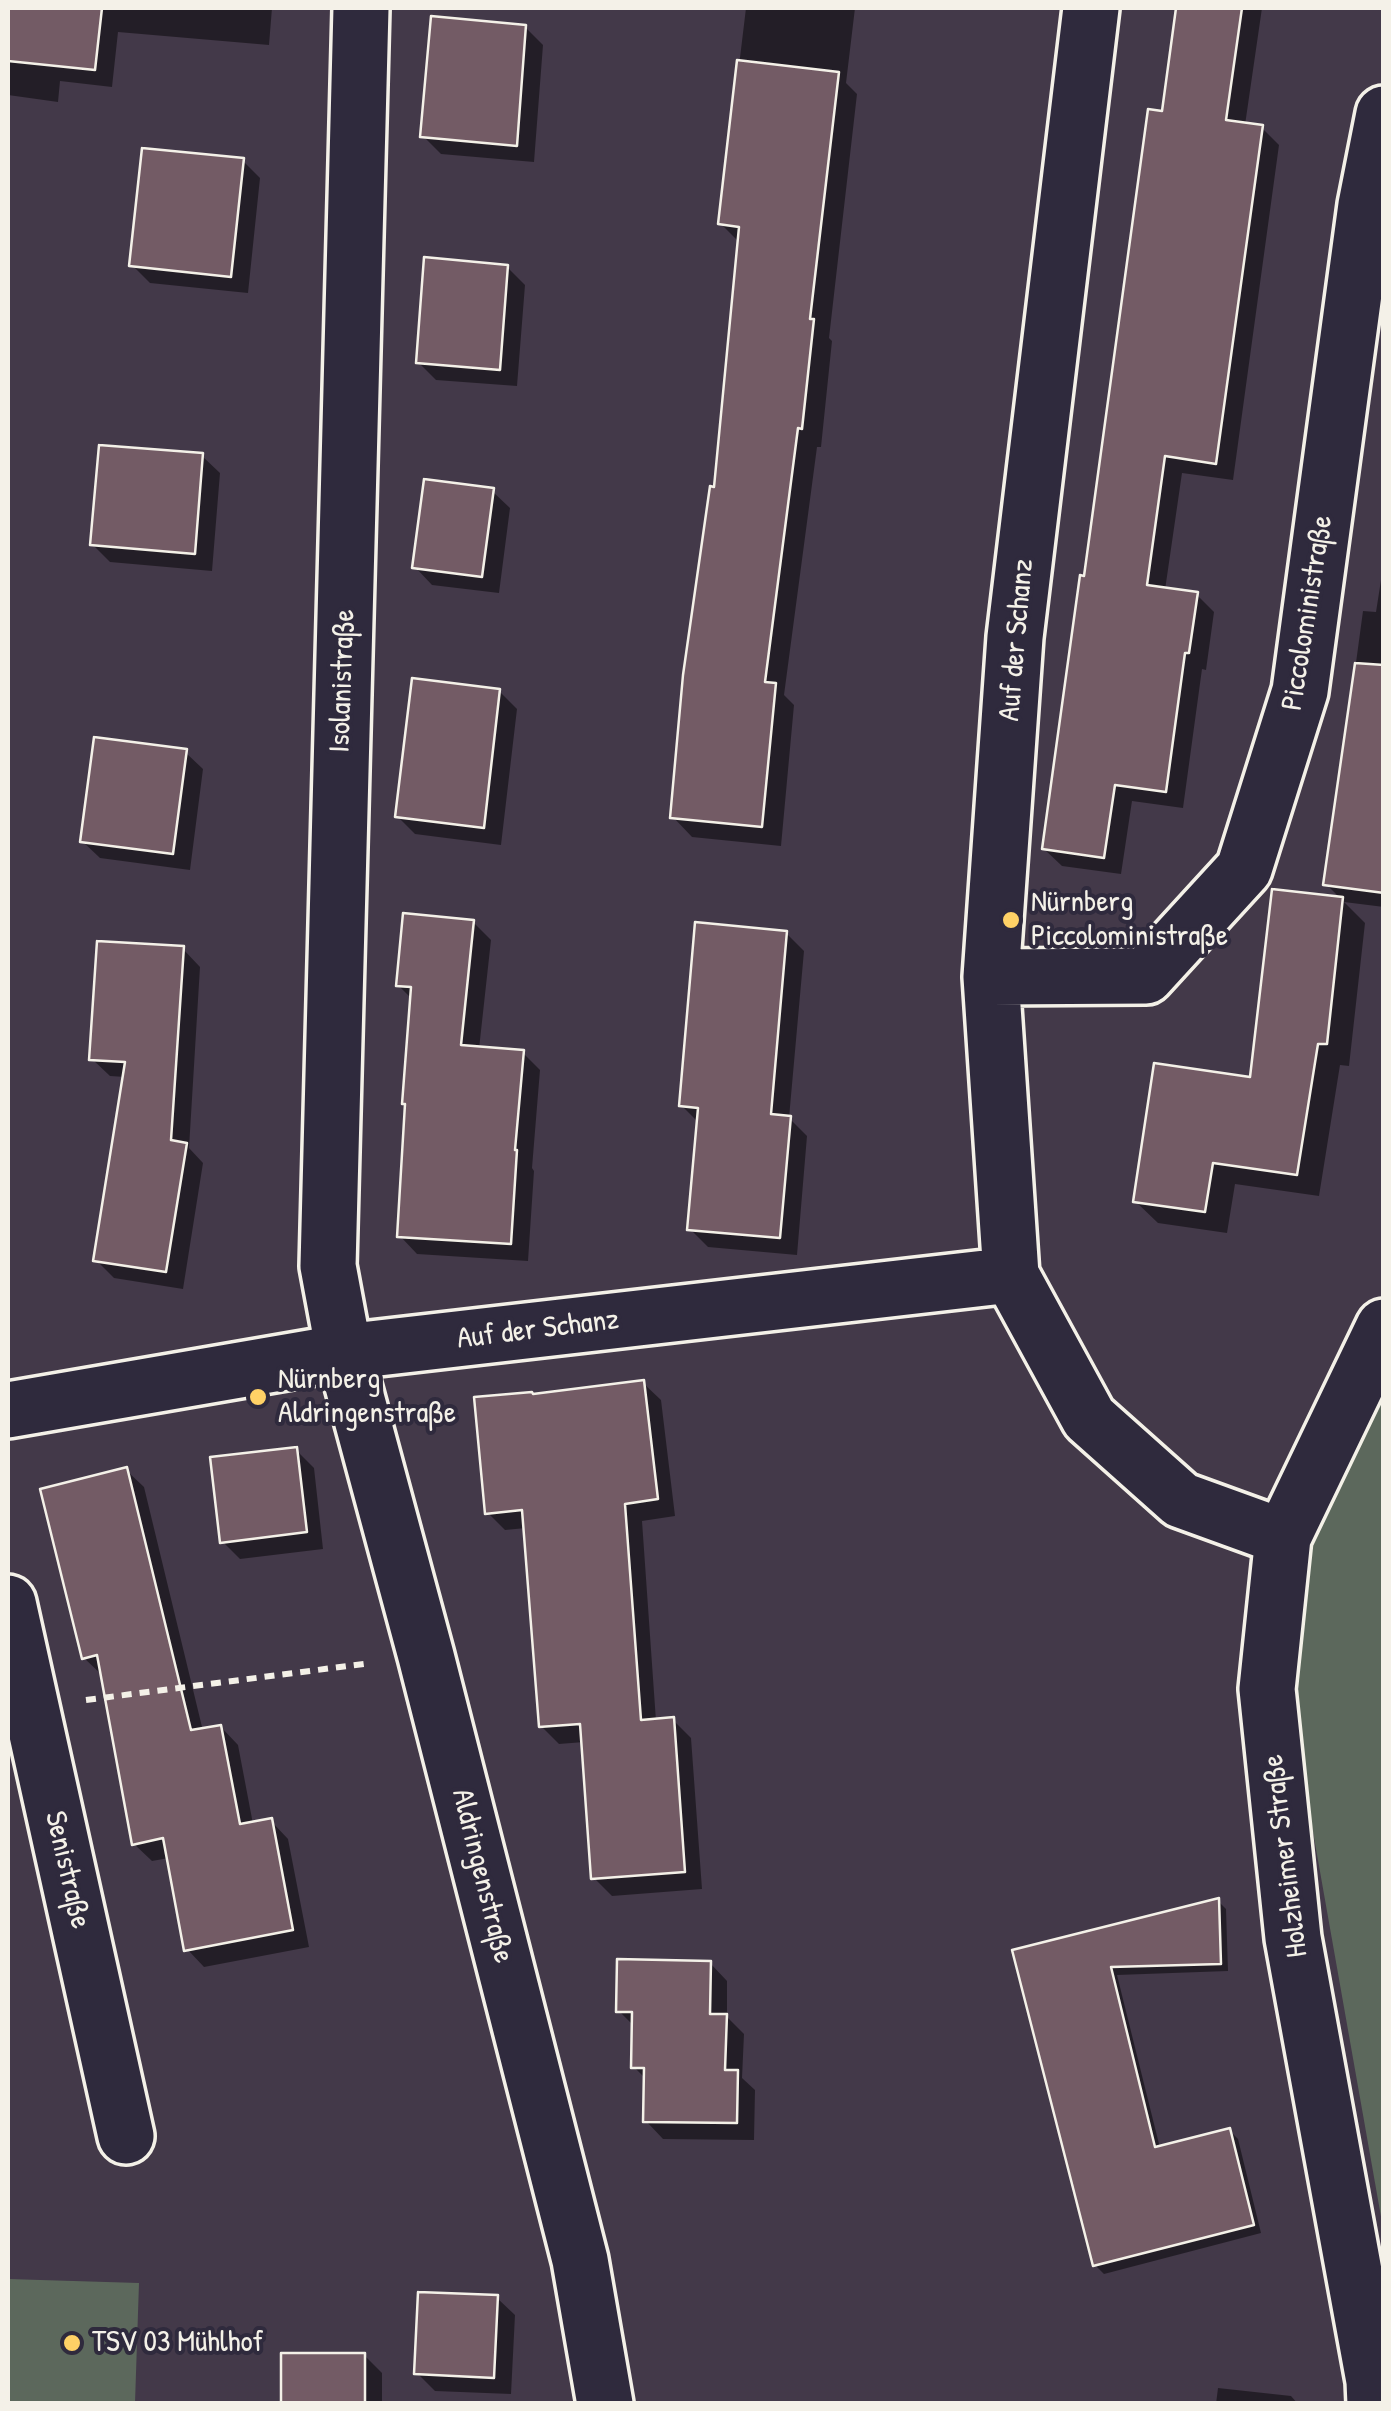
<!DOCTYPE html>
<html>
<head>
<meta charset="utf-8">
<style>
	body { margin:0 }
	#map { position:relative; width:1391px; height:2411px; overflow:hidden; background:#433949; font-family:"Patrick Hand",sans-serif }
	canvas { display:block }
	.frame { position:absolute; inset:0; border:10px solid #f4f1e8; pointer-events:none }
</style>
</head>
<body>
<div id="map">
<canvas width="1391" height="2411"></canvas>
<div class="frame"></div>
</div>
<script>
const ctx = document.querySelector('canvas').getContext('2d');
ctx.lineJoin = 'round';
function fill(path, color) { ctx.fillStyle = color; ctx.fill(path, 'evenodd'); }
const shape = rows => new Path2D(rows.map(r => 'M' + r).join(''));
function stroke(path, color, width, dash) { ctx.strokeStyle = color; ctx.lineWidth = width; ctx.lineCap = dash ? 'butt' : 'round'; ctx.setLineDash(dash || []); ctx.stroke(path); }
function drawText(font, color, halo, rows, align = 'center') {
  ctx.font = font + ' "Patrick Hand",sans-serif'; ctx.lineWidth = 8; ctx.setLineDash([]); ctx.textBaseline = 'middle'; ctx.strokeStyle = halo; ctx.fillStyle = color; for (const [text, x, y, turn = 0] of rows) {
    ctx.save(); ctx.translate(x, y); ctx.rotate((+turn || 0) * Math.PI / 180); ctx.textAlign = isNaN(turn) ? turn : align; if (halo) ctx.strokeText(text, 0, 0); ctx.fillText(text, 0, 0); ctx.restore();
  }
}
fill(shape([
	[1383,1346,1383,2228,1269,1583],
	[8,2279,139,2283,135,2403,8,2403]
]), '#5c685c');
fill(shape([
	[8,8,272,8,269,45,118,32,112,87,60,81,58,102,8,95],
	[746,8,855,8,846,83,857,94,829,338,832,341,821,447,817,447,784,695,794,705,781,846,692,837,673,817,717,490,740,243,720,223],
	[1179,8,1262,8,1245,125,1261,127,1279,145,1233,480,1182,473,1165,590,1196,594,1214,612,1206,670,1202,669,1183,808,1132,801,1121,874,1062,866,1044,849,1086,578,1164,114],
	[525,27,543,45,534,162,441,154,423,136],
	[243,161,260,178,248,293,150,283,132,265],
	[507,267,525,285,517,386,436,380,418,362],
	[202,456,220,473,212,571,110,562,93,545],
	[492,491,510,508,499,593,432,585,415,567],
	[1384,561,1384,907,1344,902,1365,923,1349,1066,1340,1065,1319,1196,1235,1184,1227,1233,1158,1223,1135,1201,1252,1080,1342,900,1326,884,1363,611,1376,612],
	[499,691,517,709,501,845,415,834,397,816],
	[185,752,203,769,190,870,100,858,82,841],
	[473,922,491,940,479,1049,523,1053,540,1070,532,1168,534,1171,528,1261,417,1254,400,1236,412,999,398,985],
	[786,933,804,951,789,1118,807,1136,797,1255,708,1247,690,1229,699,1123,681,1105],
	[183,949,200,967,189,1148,203,1163,183,1289,114,1278,96,1260,125,1077,110,1076,92,1059],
	[643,1383,661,1400,675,1516,642,1521,656,1721,673,1720,691,1738,702,1889,612,1896,594,1878,584,1742,559,1744,541,1726,526,1528,505,1530,487,1512,532,1394],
	[296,1450,314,1468,323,1549,240,1559,223,1542],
	[126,1470,144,1487,203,1731,221,1727,238,1745,253,1824,271,1821,288,1839,309,1947,204,1967,187,1949,169,1858,152,1861,134,1844,103,1676,84,1658],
	[1218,1901,1226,1909,1228,1971,1117,1975,1160,2148,1230,2131,1238,2139,1261,2233,1104,2274,1095,2265,1015,1952],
	[710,1963,727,1981,727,2017,744,2034,742,2078,755,2090,754,2140,663,2139,646,2121,646,2079,634,2067,634,2026,619,2011],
	[497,2298,515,2315,511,2394,435,2391,417,2373],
	[364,2355,382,2373,382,2404,284,2404],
	[1218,2388,1291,2396,1298,2404,1216,2404]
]), '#0007');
const building = shape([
	[8,8,102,8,95,70,8,61,8,8],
	[1176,8,1242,8,1226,120,1263,125,1216,464,1165,456,1147,585,1198,592,1189,653,1185,653,1166,792,1115,785,1104,858,1042,849,1080,575,1084,576,1148,109,1162,111,1176,8],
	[431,16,526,25,517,146,420,137,431,16],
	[737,60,839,72,810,319,814,319,802,429,798,428,765,682,776,683,762,827,670,818,683,675,710,486,714,487,739,227,718,224,737,60],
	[142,148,244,158,231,277,129,266,142,148],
	[424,257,508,265,500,370,416,363,424,257],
	[99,445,203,453,195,554,90,545,99,445],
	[424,479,494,488,482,577,412,568,424,479],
	[1355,663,1384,665,1384,893,1323,885,1355,663],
	[412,678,500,689,484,828,395,817,412,678],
	[94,737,187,749,173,854,80,842,94,737],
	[1272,889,1343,897,1327,1044,1318,1044,1297,1175,1213,1163,1205,1212,1133,1202,1154,1063,1250,1077,1272,889],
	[403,913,474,920,461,1045,524,1050,515,1150,517,1150,511,1244,397,1237,405,1104,402,1104,411,987,396,986,403,913],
	[695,922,787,931,771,1114,791,1116,780,1238,687,1230,698,1108,679,1106,695,922],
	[97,941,184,946,171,1140,187,1143,166,1272,93,1261,125,1062,89,1060,97,941],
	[644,1380,658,1499,625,1504,641,1720,674,1717,685,1872,591,1879,580,1724,539,1727,522,1510,485,1514,474,1397,532,1392,533,1394,644,1380],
	[297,1447,307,1532,220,1543,210,1457,297,1447],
	[127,1467,191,1730,221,1725,240,1824,272,1818,293,1930,184,1951,163,1838,132,1845,97,1655,82,1659,40,1489,127,1467],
	[1219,1898,1221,1964,1111,1967,1155,2147,1230,2128,1254,2225,1093,2266,1012,1950,1219,1898],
	[617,1959,711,1961,710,2014,727,2014,725,2070,738,2070,737,2123,643,2122,644,2068,631,2068,632,2012,616,2012,617,1959],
	[418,2292,498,2295,494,2378,414,2374,418,2292],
	[281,2353,365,2353,365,2404,281,2404,281,2353]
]);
fill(building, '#735b65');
stroke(building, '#f4f1e8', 2.5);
const street = shape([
	[361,8,328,1266,344,1352,426,1656,580,2260,605,2404],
	[1091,8,1015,637,991,977,1011,1275,1089,1418,1181,1500,1283,1537],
	[991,977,1146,976,1244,869,1300,691,1366,205,1384,114],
	[8,1410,344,1352,1011,1275],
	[8,1603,126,2136],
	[1375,2404,1374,2381,1293,1938,1267,1689,1283,1537,1384,1327]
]);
stroke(street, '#f4f1e8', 62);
stroke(shape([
	[86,1700,371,1663]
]), '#f4f1e8', 6, [10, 8]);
stroke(street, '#2f2a3d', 55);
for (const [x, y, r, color] of [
	[1011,920,10,"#ffd166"],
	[258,1397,10,"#ffd166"],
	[72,2343,10,"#ffd166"]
]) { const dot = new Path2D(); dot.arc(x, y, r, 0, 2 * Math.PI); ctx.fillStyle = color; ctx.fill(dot); stroke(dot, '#2f2a3d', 4); }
drawText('30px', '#f4f1e8', '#2f2a3d', [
	["Piccoloministraße",1308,613,-81],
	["Auf der Schanz",1017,640,-85],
	["Isolanistraße",343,681,-88],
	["Auf der Schanz",538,1330,-7],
	["Holzheimer Straße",1286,1856,-97],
	["Senistraße",67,1870,77],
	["Aldringenstraße",482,1876,76]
]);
drawText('30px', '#f4f1e8', '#2f2a3d', [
	["Nürnberg",1031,903],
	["Piccoloministraße",1031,937],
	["Nürnberg",278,1380],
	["Aldringenstraße",278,1414],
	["TSV 03 Mühlhof",92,2343]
], 'left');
</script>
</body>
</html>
